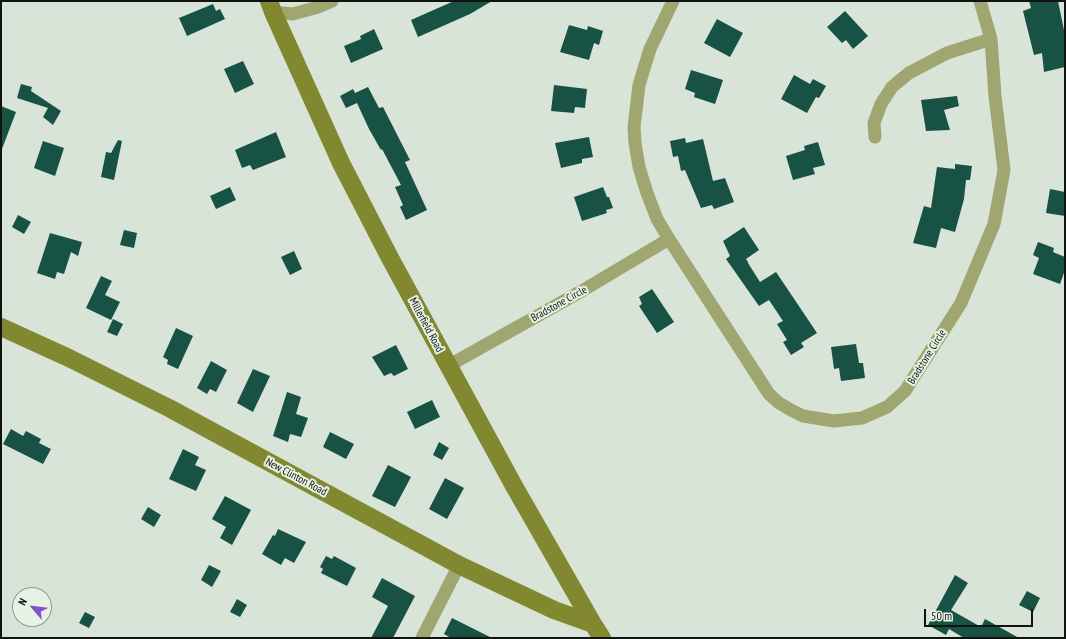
<!DOCTYPE html>
<html>
<head>
<meta charset="utf-8">
<style>
	body { margin:0 }
	#map { position:relative; width:1066px; height:639px; overflow:hidden; background:#d8e4d7; font-family:"PT Sans Narrow",sans-serif }
	canvas { display:block }
	.frame { position:absolute; inset:0; border:2px solid #101410; pointer-events:none }
	.north { position:absolute; left:12px; top:587px; width:40px; height:40px; box-sizing:border-box; background:#e5f2e4; border:1px solid #90998f; border-radius:50%; rotate:298deg; font-size:11px; font-weight:700; line-height:16px; text-align:center; color:#101410 }
	.north::after { content:''; display:block; margin:auto; width:14px; height:18px; background:#8053cc; clip-path:polygon(50% 0,100% 100%,50% 72%,0 100%) }
	.scale { position:absolute; left:924px; top:609px; width:109px; height:18px; box-sizing:border-box; border:2px solid #101410; border-top:0; padding-left:5px; font-size:12px; line-height:14px; white-space:nowrap; color:#101410; -webkit-text-stroke:3px #e5f2e4; paint-order:stroke }
</style>
</head>
<body>
<div id="map">
<canvas width="1066" height="639"></canvas>
<div class="frame"></div>
<div class="north">N</div>
<div class="scale">50 m</div>
</div>
<script>
const ctx = document.querySelector('canvas').getContext('2d');
ctx.lineJoin = 'round';
function fill(path, color) { ctx.fillStyle = color; ctx.fill(path, 'evenodd'); }
const shape = rows => new Path2D(rows.map(r => 'M' + r).join(''));
function stroke(path, color, width, dash) { ctx.strokeStyle = color; ctx.lineWidth = width; ctx.lineCap = dash ? 'butt' : 'round'; ctx.setLineDash(dash || []); ctx.stroke(path); }
function drawText(font, color, halo, rows, align = 'center') {
  ctx.font = font + ' "PT Sans Narrow",sans-serif'; ctx.lineWidth = 4; ctx.setLineDash([]); ctx.textBaseline = 'middle'; ctx.strokeStyle = halo; ctx.fillStyle = color; for (const [text, x, y, turn = 0] of rows) {
    ctx.save(); ctx.translate(x, y); ctx.rotate((+turn || 0) * Math.PI / 180); ctx.textAlign = isNaN(turn) ? turn : align; if (halo) ctx.strokeText(text, 0, 0); ctx.fillText(text, 0, 0); ctx.restore();
  }
}
fill(shape([
	[454,1,492,1,470,14,418,37,411,20],
	[1029,1,1058,1,1065,35,1065,67,1044,72,1042,53,1034,55,1023,11,1031,8],
	[213,4,216,11,220,9,225,19,187,36,179,18],
	[845,11,868,36,853,49,846,40,842,43,827,27],
	[717,19,743,33,730,57,704,43],
	[569,25,587,30,588,26,603,31,599,45,594,43,589,60,560,52],
	[374,29,383,49,351,63,344,46,361,39,360,36],
	[243,61,254,84,235,93,224,69],
	[691,70,723,80,715,104,694,97,695,93,685,89],
	[794,75,810,84,813,79,826,86,819,98,816,97,807,113,781,99],
	[21,84,32,87,31,91,61,111,53,125,43,117,48,108,17,98],
	[554,85,587,89,585,108,575,107,574,113,551,111],
	[368,87,379,108,383,107,410,160,405,162,427,210,406,220,400,207,403,205,395,187,401,185,382,149,381,150,369,129,357,103,346,108,340,96,353,89,355,93],
	[957,96,959,106,944,110,950,130,926,131,921,100],
	[1,106,16,112,2,149,1,149],
	[276,132,286,157,253,170,250,165,242,168,235,150],
	[589,137,593,157,582,159,582,163,561,168,555,143],
	[685,138,686,143,703,139,713,181,725,178,734,202,714,209,712,205,701,208,685,170,681,171,678,156,673,157,670,141],
	[118,140,122,141,114,180,101,177,106,152,111,153],
	[43,141,64,148,55,176,34,168],
	[818,142,825,165,813,168,815,174,793,180,786,156,805,150,804,146],
	[955,164,972,166,970,180,966,180,964,199,955,232,941,228,936,248,913,243,924,206,931,208,937,167,955,169],
	[230,187,236,200,216,209,210,196],
	[603,187,607,197,609,197,613,208,606,210,607,213,582,221,574,197],
	[1050,189,1065,192,1065,216,1046,213],
	[18,215,31,222,24,234,12,227],
	[744,227,759,250,746,259,748,262,748,263,760,282,776,272,817,333,801,343,804,347,791,355,783,342,787,340,777,324,783,321,769,300,759,306,726,259,730,256,723,241],
	[124,230,137,233,134,248,120,245],
	[50,233,82,242,78,256,71,252,64,274,57,272,55,279,37,273],
	[1038,242,1054,248,1053,252,1065,257,1065,270,1060,284,1033,274,1039,258,1033,255],
	[294,251,302,269,290,275,281,257],
	[101,276,112,281,105,295,120,302,111,320,86,308],
	[652,289,674,322,657,333,639,306,642,304,639,297],
	[113,319,123,324,117,336,107,332],
	[176,328,193,336,178,369,167,364,168,360,163,357],
	[856,344,859,363,863,363,865,378,841,381,839,368,834,369,831,347],
	[396,345,408,369,394,376,391,373,384,376,372,357],
	[211,361,227,370,216,392,210,389,207,394,197,388],
	[253,369,270,376,253,412,237,403],
	[287,392,301,397,296,414,308,418,301,437,290,434,288,442,273,436],
	[432,400,440,417,415,429,407,412],
	[11,429,23,436,26,431,41,439,39,443,51,449,43,464,3,444],
	[330,432,354,444,346,459,323,447],
	[439,442,449,448,442,460,433,455],
	[183,449,199,457,195,465,206,470,196,491,169,479],
	[388,465,411,477,395,507,372,496],
	[445,478,464,488,447,519,429,509],
	[225,496,251,510,232,545,220,538,226,527,212,519],
	[148,507,161,515,154,527,141,519],
	[278,529,306,542,294,563,285,558,281,565,262,554,273,535,275,536],
	[326,556,332,559,334,556,356,568,347,586,321,573,323,569,320,567],
	[209,565,221,571,212,587,201,580],
	[955,575,968,583,951,610,981,627,985,619,1019,638,964,638,949,629,946,635,928,625],
	[382,578,415,596,393,638,371,638,388,606,372,597],
	[1027,591,1040,598,1033,612,1019,605],
	[237,599,247,605,240,617,230,612],
	[85,612,95,617,89,628,79,623],
	[452,618,492,638,451,638,444,634]
]), '#185244');
stroke(shape([
	[673,1,650,49,639,85,634,127,635,143,639,167,647,193,657,219,669,239,769,394,779,403,791,410,803,416,834,421,862,418,887,407,905,391,961,303,994,224,1004,170,995,96,991,39,980,1],
	[273,12,293,14,318,7,332,1],
	[875,137,874,123,881,104,892,87,909,73,947,53,991,39],
	[448,366,580,292,669,239],
	[422,638,459,565]
]), '#a0a670', 13);
stroke(shape([
	[269,1,273,12,341,163,390,258,514,486,593,624,602,638],
	[1,327,69,358,169,408,459,565,554,610,593,624]
]), '#82882f', 18);
drawText('11px', '#101410', '#e5f2e4', [
	["Bradstone Circle",559,304,-29],
	["Millerfield Road",426,325,62],
	["Bradstone Circle",927,357,-58],
	["New Clinton Road",296,477,28]
]);
</script>
</body>
</html>
